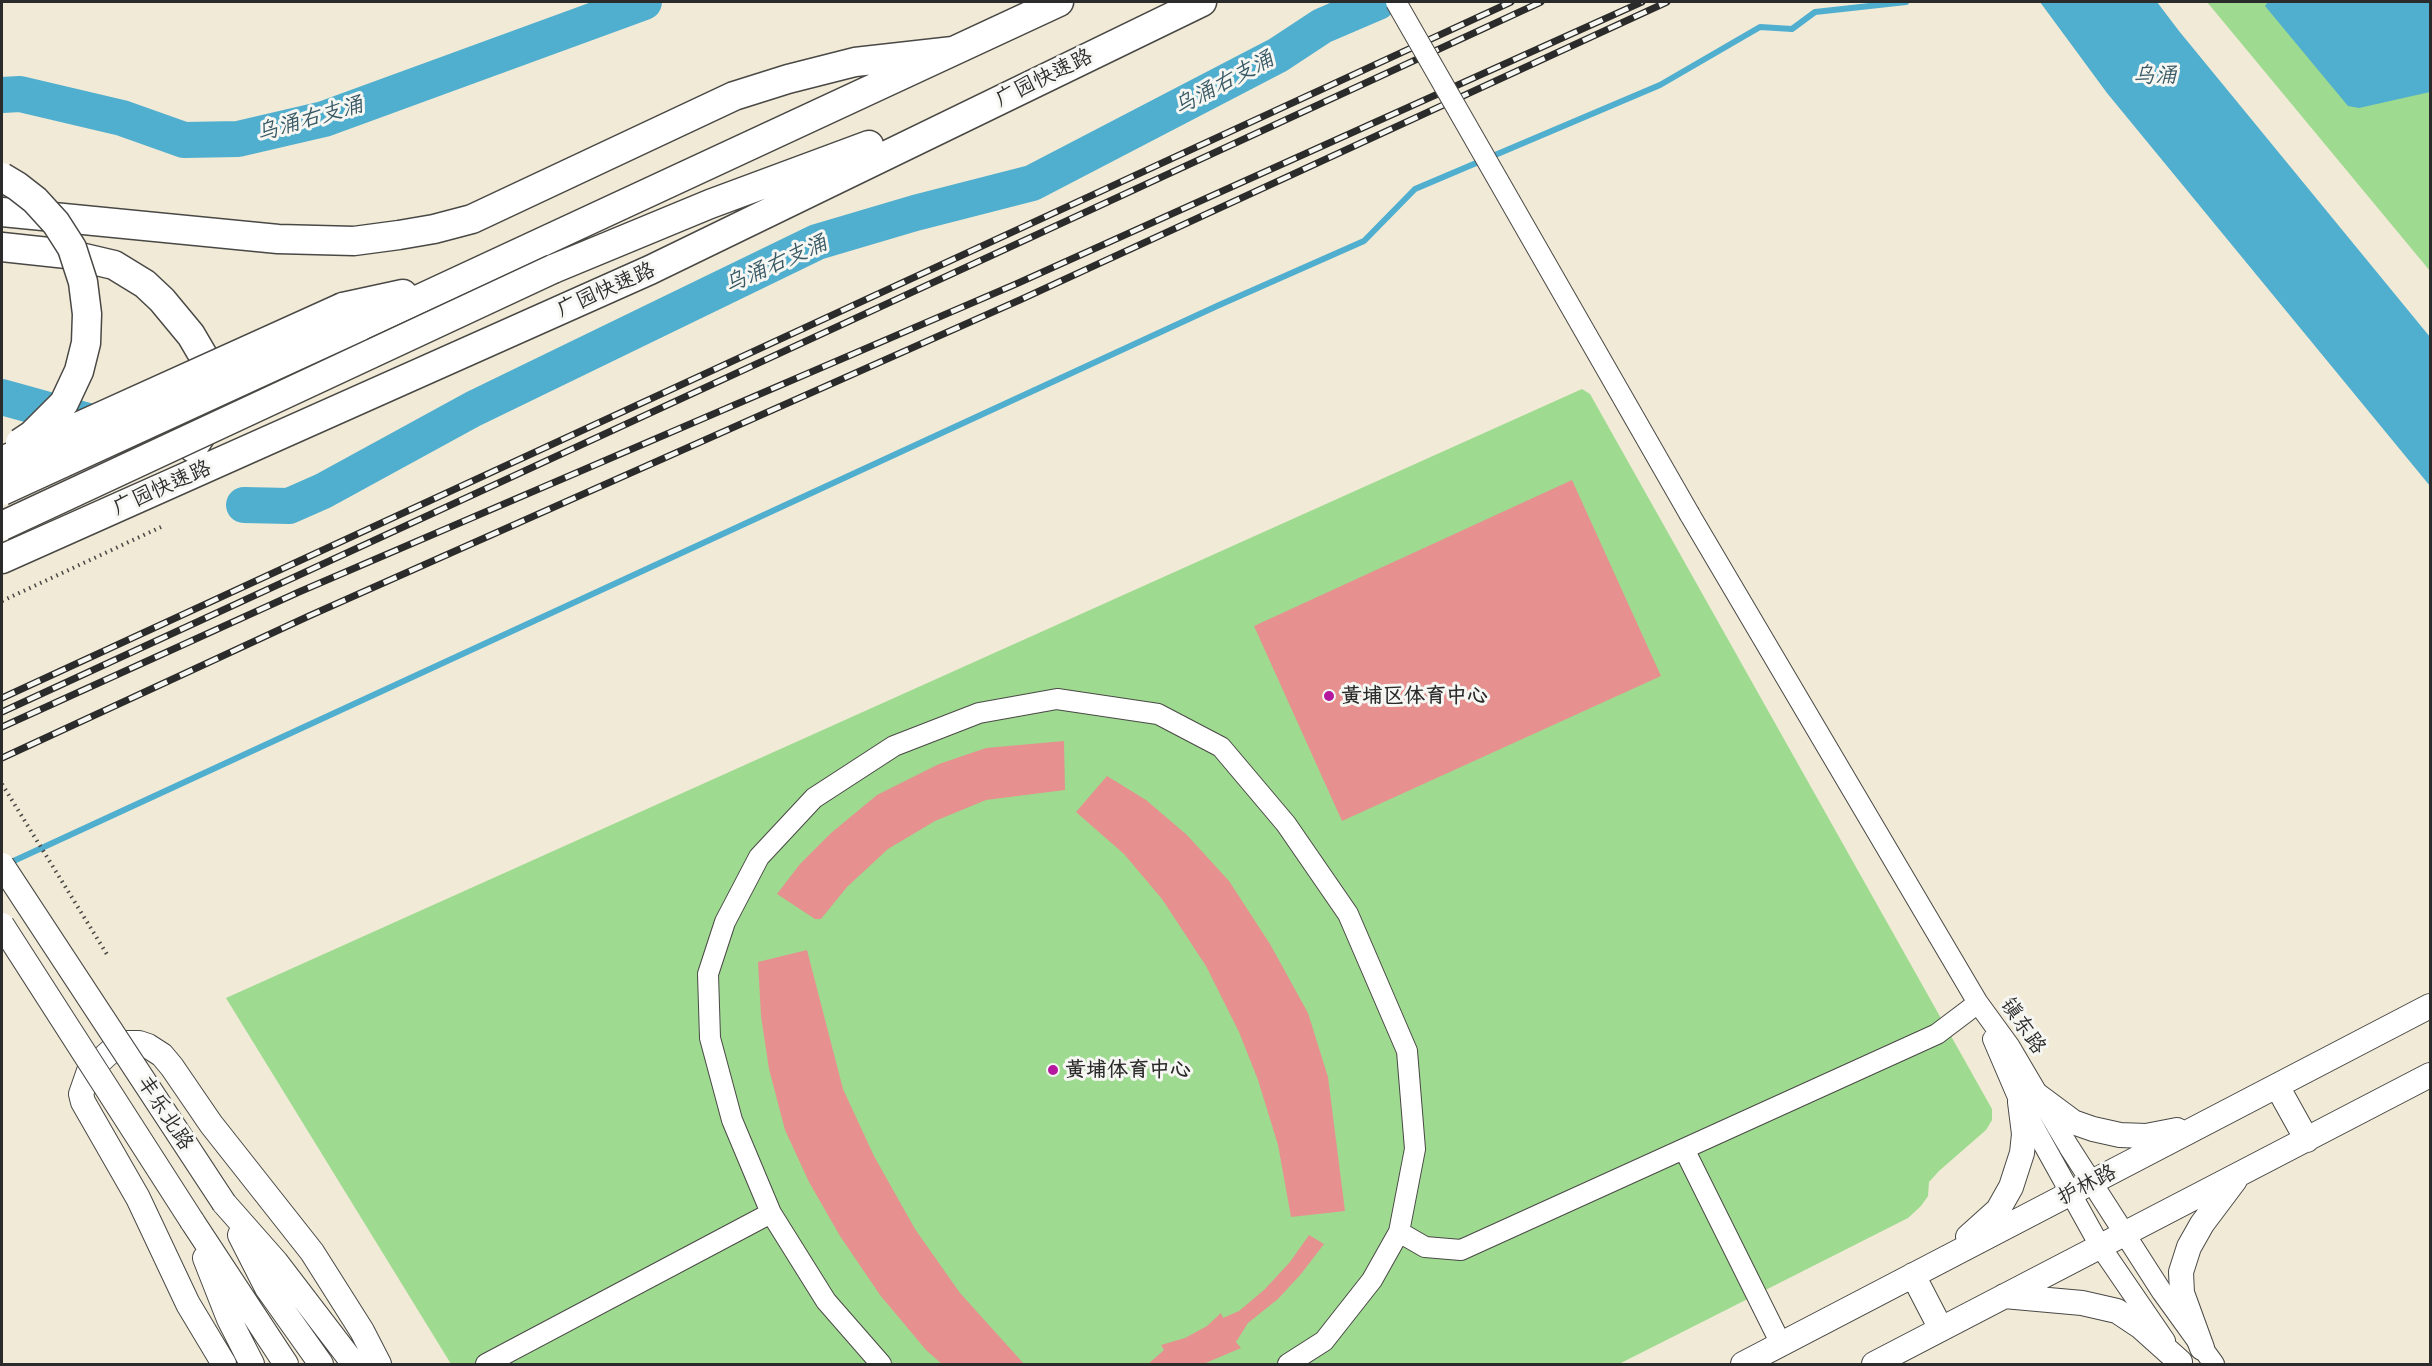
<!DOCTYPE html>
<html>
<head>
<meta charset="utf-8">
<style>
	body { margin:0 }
	#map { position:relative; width:2432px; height:1366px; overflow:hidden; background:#f0ead6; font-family:Delius,sans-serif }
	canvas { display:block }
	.frame { position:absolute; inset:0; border:3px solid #2b2b2b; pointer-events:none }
</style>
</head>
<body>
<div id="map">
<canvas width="2432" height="1366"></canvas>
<div class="frame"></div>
</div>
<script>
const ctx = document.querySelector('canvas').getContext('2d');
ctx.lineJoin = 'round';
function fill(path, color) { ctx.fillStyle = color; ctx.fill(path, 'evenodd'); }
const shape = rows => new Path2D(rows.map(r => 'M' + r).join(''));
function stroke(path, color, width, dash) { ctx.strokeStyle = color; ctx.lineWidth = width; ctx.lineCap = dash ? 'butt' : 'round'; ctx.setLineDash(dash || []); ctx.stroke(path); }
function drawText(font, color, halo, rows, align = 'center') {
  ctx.font = font + ' Delius,"LXGW WenKai TC",sans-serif'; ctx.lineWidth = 6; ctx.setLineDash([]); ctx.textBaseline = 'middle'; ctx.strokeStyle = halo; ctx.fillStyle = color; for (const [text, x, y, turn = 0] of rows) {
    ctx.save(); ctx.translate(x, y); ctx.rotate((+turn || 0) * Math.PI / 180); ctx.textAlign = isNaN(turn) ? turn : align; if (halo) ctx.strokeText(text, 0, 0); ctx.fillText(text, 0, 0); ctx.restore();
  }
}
fill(shape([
	[2207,2,2430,2,2430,271],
	[1582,389,1590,394,1992,1109,1992,1120,1986,1130,1939,1171,1929,1182,1928,1196,1921,1206,1908,1218,1619,1364,451,1364,226,998]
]), '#9edb90');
fill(shape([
	[2040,2,2157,2,2179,31,2430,337,2430,486,2107,93],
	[2268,2,2430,2,2430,92,2359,108,2348,106,2265,6]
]), '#50aecf');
stroke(shape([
	[7,864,1217,306,1364,241,1415,189,1660,85,1760,27,1792,29,1815,12,1906,2]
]), '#50aecf', 6);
stroke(shape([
	[2,95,20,94,122,118,184,140,238,139,324,119,644,2],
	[2,397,164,442],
	[244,505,289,506,323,491,473,409,817,242,915,213,1032,183,1278,55,1322,26,1378,2]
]), '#50aecf', 36);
fill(shape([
	[1572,480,1661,676,1342,821,1254,626],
	[1064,741,1065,790,986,800,935,821,888,849,847,887,821,919,815,919,777,894,800,864,831,833,877,795,939,764,986,748],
	[1107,776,1146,800,1187,835,1229,881,1270,944,1308,1013,1328,1077,1345,1211,1291,1217,1278,1145,1258,1080,1239,1032,1206,966,1162,899,1124,854,1076,812],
	[807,950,843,1089,874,1156,915,1229,960,1293,1025,1365,943,1365,926,1350,880,1295,840,1236,809,1182,785,1130,769,1069,761,1016,758,962],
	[1309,1235,1324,1244,1301,1274,1278,1299,1248,1323,1236,1342,1241,1348,1201,1365,1147,1365,1164,1350,1161,1345,1185,1338,1207,1326,1221,1313,1223,1318,1239,1311,1264,1290,1290,1262]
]), '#e6918f');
const minor = shape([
	[1690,515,1978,1003,2010,1047,2069,1147,2162,1292,2214,1364],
	[1993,1039,2020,1102,2100,1246,2165,1341],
	[1684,1149,1781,1344],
	[1399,1232,1425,1247,1461,1250,1937,1034,1978,1003],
	[486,1364,771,1213],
	[881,1364,826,1301,771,1213,732,1120,710,1038,708,974,725,922,759,857,814,798,894,746,979,713,1057,699,1158,714,1221,747,1286,824,1348,914,1407,1051,1415,1149,1399,1232,1372,1280,1324,1341,1288,1364]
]);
const major = shape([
	[2277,1086,2307,1140],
	[2038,1096,2073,1122,2093,1129,2120,1135,2146,1136,2177,1130],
	[224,1203,276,1262,354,1364],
	[192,1221,286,1364],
	[240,1235,267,1288,321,1364],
	[1968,1237,1998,1210,2011,1187,2022,1153,2024,1134,2020,1102],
	[205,1258,229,1319,252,1364],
	[1913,1275,1941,1329],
	[2004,1296,2082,1303,2117,1311,2141,1327,2180,1362],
	[2202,1348,2182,1293,2181,1272,2189,1247,2202,1224,2235,1180],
	[224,1364,188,1304,138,1198,83,1102,81,1094,89,1071,111,1051,125,1043,139,1043,148,1046,162,1055,172,1067,211,1124,312,1252,362,1331,379,1364],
	[1743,1364,2430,1006],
	[1874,1364,2430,1075]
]);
const highway = shape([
	[2,212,278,239,354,241,399,235,434,229,472,219,734,96,788,79,855,62,953,51],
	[2,247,67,254,114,265,145,284,162,300,191,335,208,364,213,388,213,402,207,426,193,448],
	[553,269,710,204,869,145],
	[343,307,403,294],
	[359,327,1059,2],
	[2,559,650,270,1202,2]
]);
stroke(minor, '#494845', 22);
stroke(major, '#494845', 26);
stroke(highway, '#494845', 31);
stroke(shape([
	[2,601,161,527],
	[2,784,108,956]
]), '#494845', 4, [1.5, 4.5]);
stroke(minor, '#fff', 20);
stroke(major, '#fff', 24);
stroke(highway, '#fff', 28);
const rail = shape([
	[2,698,1511,2],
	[2,712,1541,2],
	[2,727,299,592,1016,284,1642,2],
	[2,758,309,616,1022,299,1667,2]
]);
stroke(rail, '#2b2b2b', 7);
stroke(rail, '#f6f6f2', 4.5, [14]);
const minorBridge = shape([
	[1396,2,1690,515]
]);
const majorBridge = shape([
	[2,865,224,1203],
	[2,925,192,1221]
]);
const highwayBridge = shape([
	[2,177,17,186,35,200,56,223,72,248,83,282,87,314,86,343,79,371,64,403,32,435,20,443],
	[2,461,343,307],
	[2,491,359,327],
	[2,526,553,269]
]);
stroke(minorBridge, '#494845', 22, []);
stroke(majorBridge, '#494845', 26, []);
stroke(highwayBridge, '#494845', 31, []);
stroke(minorBridge, '#fff', 20);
stroke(majorBridge, '#fff', 24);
stroke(highwayBridge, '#fff', 28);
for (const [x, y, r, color] of [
	[1329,696,6,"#b5179e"],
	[1053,1070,6,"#b5179e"]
]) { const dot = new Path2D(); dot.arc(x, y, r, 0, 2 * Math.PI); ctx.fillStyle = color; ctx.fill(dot); stroke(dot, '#f6f6f2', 2); }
drawText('21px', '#2b2b2b', '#f6f6f2', [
	["广园快速路",1044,78,-26],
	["广园快速路",606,290,-24],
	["广园快速路",162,488,-24],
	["镇东路",2023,1026,56],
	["丰乐北路",165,1113,57],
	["护林路",2087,1185,-27]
]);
drawText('bold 21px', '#2b2b2b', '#f6f6f2', [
	["黄埔区体育中心",1341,696],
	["黄埔体育中心",1065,1070]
], 'left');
drawText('italic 22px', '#385964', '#f6f6f2', [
	["乌涌",2155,76],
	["乌涌右支涌",1224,83,-28],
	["乌涌右支涌",310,119,-16],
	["乌涌右支涌",776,264,-24]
]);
</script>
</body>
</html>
